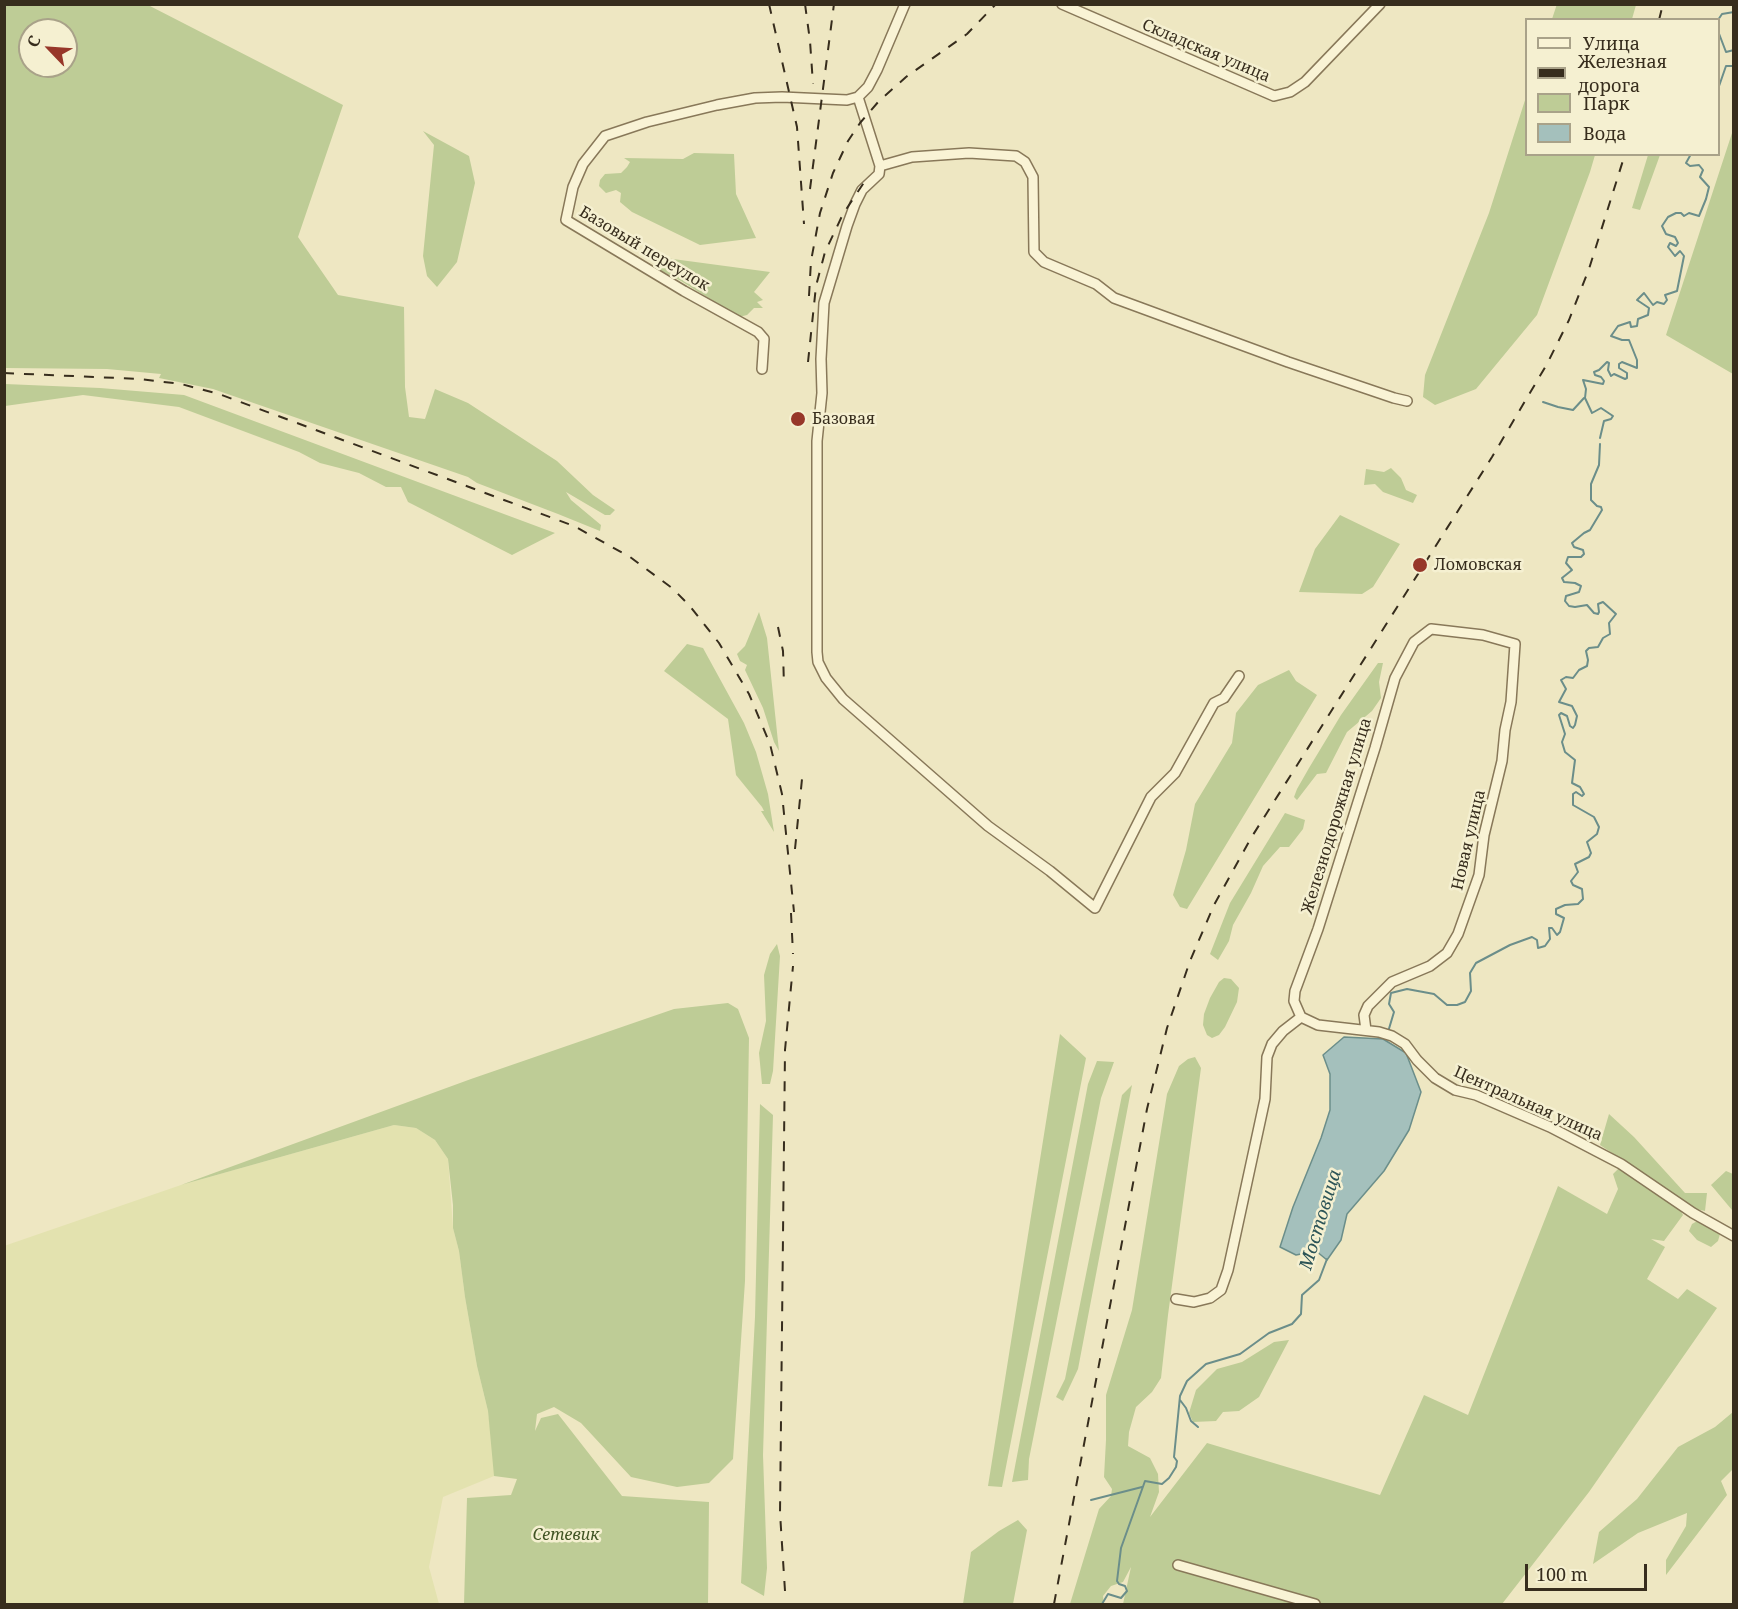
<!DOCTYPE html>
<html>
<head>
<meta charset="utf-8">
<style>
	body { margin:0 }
	#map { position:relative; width:1738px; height:1609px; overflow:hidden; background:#eee7c2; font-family:"Noto Serif",serif }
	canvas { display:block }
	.frame { position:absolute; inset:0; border:6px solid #372d1d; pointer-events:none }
	.legend { position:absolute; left:1525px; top:18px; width:195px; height:138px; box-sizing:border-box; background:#f5f0d1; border:2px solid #a9a289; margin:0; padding:8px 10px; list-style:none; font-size:18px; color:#372d1d }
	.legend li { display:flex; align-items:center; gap:12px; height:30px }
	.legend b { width:30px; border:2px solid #a9a289 }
	.north { position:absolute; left:18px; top:18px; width:60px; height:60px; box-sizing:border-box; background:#f5f0d1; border:2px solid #a9a289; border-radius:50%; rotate:295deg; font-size:16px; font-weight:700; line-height:24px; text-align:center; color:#372d1d }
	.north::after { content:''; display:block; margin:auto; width:21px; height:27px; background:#973729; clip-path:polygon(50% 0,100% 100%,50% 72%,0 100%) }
	.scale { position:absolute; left:1525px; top:1564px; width:122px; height:27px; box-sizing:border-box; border:3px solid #372d1d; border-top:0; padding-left:8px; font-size:18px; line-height:21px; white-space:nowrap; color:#372d1d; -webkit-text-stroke:4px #f5f0d1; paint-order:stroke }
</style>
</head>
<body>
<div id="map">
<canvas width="1738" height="1609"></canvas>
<div class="frame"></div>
<ul class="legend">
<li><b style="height:8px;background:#f9f3d5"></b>Улица</li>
<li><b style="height:8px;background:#372d1d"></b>Железная дорога</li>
<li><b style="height:16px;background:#becc96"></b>Парк</li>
<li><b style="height:16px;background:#a4c0bc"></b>Вода</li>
</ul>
<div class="north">С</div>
<div class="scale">100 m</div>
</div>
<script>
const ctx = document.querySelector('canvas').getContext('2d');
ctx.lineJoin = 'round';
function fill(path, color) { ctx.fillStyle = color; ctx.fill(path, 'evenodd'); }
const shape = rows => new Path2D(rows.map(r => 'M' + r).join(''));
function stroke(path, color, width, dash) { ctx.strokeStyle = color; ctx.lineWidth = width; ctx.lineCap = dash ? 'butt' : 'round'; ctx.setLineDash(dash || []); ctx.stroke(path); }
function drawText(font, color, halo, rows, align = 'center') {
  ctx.font = font + ' "Noto Serif",serif'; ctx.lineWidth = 5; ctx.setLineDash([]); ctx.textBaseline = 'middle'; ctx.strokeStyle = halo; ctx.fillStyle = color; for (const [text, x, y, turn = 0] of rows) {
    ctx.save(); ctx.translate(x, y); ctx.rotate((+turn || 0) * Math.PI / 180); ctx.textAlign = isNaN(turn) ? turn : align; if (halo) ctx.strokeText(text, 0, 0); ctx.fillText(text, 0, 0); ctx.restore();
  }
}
fill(shape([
	[394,1125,416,1128,435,1140,448,1159,453,1228,459,1251,465,1297,477,1366,488,1411,494,1457,494,1476,443,1497,429,1567,439,1604,5,1604,4,1246,181,1185]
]), '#e3e2af');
fill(shape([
	[5,4,148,5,343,105,298,237,338,295,404,307,405,387,409,417,425,419,435,389,468,403,557,461,593,495,615,510,610,515,605,515,566,492,571,500,601,525,600,531,558,514,477,483,468,477,213,389,159,378,161,374,107,369,5,368],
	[30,30,66,30,66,66,30,66],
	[1557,4,1636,4,1636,5,1632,19,1552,19],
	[1526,97,1526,154,1595,155,1590,172,1537,315,1476,389,1435,405,1423,397,1425,375,1489,213],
	[1733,130,1733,374,1666,335],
	[423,131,469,156,475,183,457,262,437,287,427,276,423,256,434,145],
	[694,153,734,154,736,194,756,238,700,245,632,212,620,202,621,193,616,190,606,193,599,186,600,180,605,174,621,173,627,167,630,162,624,158,683,159],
	[1648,155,1660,155,1640,210,1632,208],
	[658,257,770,272,754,292,763,300,757,302,763,308,754,308,747,315,739,317,681,281,656,268,655,265],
	[5,384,100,388,184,395,555,533,512,555,408,502,401,487,386,487,359,473,320,463,299,452,179,407,83,395,5,406],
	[1391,468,1401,478,1406,490,1417,495,1413,503,1383,492,1375,484,1364,485,1366,469,1384,472],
	[1340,515,1400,544,1373,587,1362,594,1299,592,1315,549],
	[759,612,767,638,779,751,774,742,763,708,745,670,747,665,740,661,737,654,745,646],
	[687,644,703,648,744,723,756,752,768,794,774,832,761,811,764,811,762,807,736,775,728,719,664,671],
	[1378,663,1383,663,1379,682,1381,698,1372,711,1347,732,1326,773,1317,774,1297,800,1294,797,1297,789,1309,768,1341,715],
	[1289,670,1296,681,1317,695,1187,909,1180,907,1173,895,1186,850,1195,804,1232,743,1236,713,1258,685],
	[1285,813,1305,820,1303,829,1289,847,1280,847,1263,866,1251,893,1233,925,1229,941,1218,960,1210,954,1230,903],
	[777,944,780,956,773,1071,770,1084,762,1084,759,1053,766,1021,764,975,770,954],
	[1224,978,1231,979,1239,988,1237,1002,1225,1027,1219,1035,1212,1038,1207,1035,1203,1025,1204,1014,1210,998,1219,982],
	[728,1003,738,1009,749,1038,745,1281,733,1459,709,1483,677,1487,631,1477,581,1423,554,1407,537,1414,535,1431,541,1418,558,1414,622,1496,709,1502,708,1604,464,1604,467,1498,511,1495,517,1479,494,1476,488,1411,477,1366,465,1297,459,1251,453,1228,453,1205,448,1159,435,1140,416,1128,394,1125,181,1185,471,1079,674,1009],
	[1060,1034,1086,1058,1002,1487,988,1486],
	[1195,1057,1201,1068,1168,1315,1161,1378,1152,1392,1136,1407,1129,1432,1128,1446,1150,1458,1158,1474,1159,1492,1150,1517,1207,1443,1380,1495,1424,1395,1468,1415,1558,1186,1607,1214,1618,1189,1613,1174,1619,1168,1680,1209,1683,1215,1664,1241,1651,1239,1665,1247,1647,1279,1678,1299,1687,1289,1717,1308,1589,1492,1502,1604,1123,1604,1131,1567,1123,1582,1111,1586,1103,1596,1104,1604,1070,1604,1099,1509,1111,1496,1112,1489,1104,1477,1106,1440,1106,1395,1132,1310,1167,1094,1179,1066,1188,1059],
	[1097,1061,1114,1062,1101,1098,1029,1459,1028,1480,1012,1482,1088,1084],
	[1132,1085,1078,1369,1063,1401,1056,1397,1065,1379,1122,1095],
	[760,1104,773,1115,763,1455,767,1568,764,1596,741,1583,755,1317],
	[1609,1114,1634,1137,1685,1193,1707,1193,1705,1211,1696,1209,1600,1145],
	[1726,1171,1733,1174,1733,1228,1732,1210,1711,1185],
	[1699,1220,1720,1234,1718,1241,1711,1247,1697,1240,1689,1231,1692,1224],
	[1289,1340,1259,1397,1239,1411,1223,1412,1216,1421,1193,1422,1189,1413,1196,1390,1217,1369,1242,1362,1274,1342],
	[1733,1412,1733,1469,1721,1481,1727,1495,1666,1575,1666,1560,1686,1526,1687,1513,1638,1533,1593,1564,1599,1532,1637,1499,1678,1447,1715,1427],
	[1018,1520,1027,1530,1013,1604,963,1604,971,1552,999,1531]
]), '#becc96');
const water = shape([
	[1344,1037,1383,1039,1406,1053,1421,1092,1409,1130,1384,1171,1347,1214,1341,1240,1327,1260,1316,1251,1296,1255,1280,1247,1293,1207,1321,1138,1330,1110,1330,1074,1323,1055,1344,1037]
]);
fill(water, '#a4c0bc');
stroke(water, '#6b8e8a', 1.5);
stroke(shape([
	[1718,20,1722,14,1734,12],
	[1718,31,1726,52,1734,50],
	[1718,89,1726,66,1734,66],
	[1543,402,1558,407,1573,410,1584,398],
	[1600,438,1604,421,1611,419,1613,416,1601,408,1592,413,1585,398,1586,389,1583,380,1603,384,1604,381,1601,377,1595,375,1594,372,1599,370,1607,362,1609,363,1608,370,1611,376,1614,374,1625,379,1627,378,1627,373,1619,368,1619,364,1622,362,1637,368,1637,360,1629,340,1622,340,1611,336,1618,326,1630,322,1631,327,1637,326,1638,319,1648,315,1649,308,1637,300,1644,293,1653,305,1657,302,1664,304,1667,300,1665,295,1677,291,1684,256,1680,251,1675,256,1668,247,1670,243,1676,246,1678,243,1675,237,1666,234,1662,226,1668,217,1676,213,1681,213,1684,216,1689,213,1699,216,1706,199,1709,187,1700,177,1703,170,1699,165,1690,166,1686,163,1691,154],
	[1388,1032,1394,1012,1389,1004,1391,993,1407,989,1434,994,1447,1005,1457,1005,1465,1002,1471,991,1470,973,1476,963,1510,945,1532,937,1537,940,1538,948,1545,946,1550,939,1549,928,1552,928,1557,935,1560,932,1564,918,1556,914,1556,909,1565,905,1578,904,1583,899,1582,889,1573,885,1571,881,1578,872,1575,864,1589,857,1591,853,1587,842,1597,834,1599,827,1594,817,1573,805,1573,794,1576,792,1582,796,1584,794,1580,787,1572,783,1575,760,1565,752,1562,742,1565,734,1559,715,1561,713,1567,716,1570,726,1573,728,1575,725,1577,716,1572,706,1559,702,1566,689,1561,680,1566,677,1573,678,1579,670,1587,666,1588,660,1586,651,1589,648,1598,647,1603,638,1610,634,1609,623,1616,614,1603,602,1598,604,1599,612,1598,614,1594,613,1587,605,1575,607,1569,606,1565,601,1566,596,1579,592,1581,586,1575,583,1564,582,1562,578,1572,570,1566,563,1568,557,1581,557,1584,554,1583,550,1574,547,1572,543,1584,533,1590,530,1602,510,1601,507,1597,506,1591,500,1591,484,1599,465,1600,444],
	[1180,1400,1186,1408,1191,1421,1198,1427],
	[1091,1500,1142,1487],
	[1102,1604,1108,1594,1121,1598,1127,1591,1125,1586,1119,1584,1117,1581,1121,1548,1145,1481,1162,1484,1169,1478,1176,1467,1177,1461,1174,1457,1180,1396,1187,1381,1206,1364,1240,1354,1269,1333,1292,1324,1301,1314,1302,1295,1319,1280,1327,1259]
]), '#6b8e8a', 2);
const minor = shape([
	[1062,4,1274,96,1290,92,1305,82,1380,4],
	[858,97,880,166,879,174,862,190,855,204,847,226,824,303,821,359,822,393,817,441,817,652,818,662,826,678,843,699,988,826,1050,871,1095,908,1151,797,1175,773,1214,703,1224,698,1239,676],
	[880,166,912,157,969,153,1016,156,1025,162,1033,177,1034,252,1044,262,1096,284,1114,298,1288,362,1394,398,1407,401],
	[762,369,764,339,758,332,684,291,566,220,573,187,583,164,605,136,647,122,717,105,755,98,782,97,847,100,858,97,868,87,877,70,905,4],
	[1366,1030,1364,1015,1368,1006,1392,982,1430,966,1447,953,1458,934,1479,875,1484,835,1502,761,1505,730,1511,702,1515,644,1483,635,1431,629,1414,642,1395,678,1375,748,1318,929,1295,991,1294,1001,1301,1017,1318,1025,1379,1032,1392,1036,1405,1044,1417,1060,1435,1078,1455,1090,1476,1095,1550,1127,1621,1164,1693,1213,1734,1236],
	[1176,1299,1194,1302,1210,1298,1221,1290,1228,1270,1265,1099,1267,1057,1272,1044,1283,1031,1301,1017],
	[1178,1565,1315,1604]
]);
stroke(minor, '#887859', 12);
stroke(minor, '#f9f3d5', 9);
stroke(shape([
	[769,4,797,127,804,224],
	[805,4,810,41,813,84],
	[1659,20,1663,4],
	[810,189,834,4],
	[809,296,811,261,820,213,833,173,848,141,860,123,879,101,906,77,967,34,996,4],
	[808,362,816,286,825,252,843,214,865,181],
	[4,373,140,379,181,384,219,394,574,526,630,557,672,588,689,605,719,643,749,694,770,744,782,794,794,912],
	[778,627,783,651,784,686],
	[795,849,802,779],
	[791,913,793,954],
	[785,1591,780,1513,785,1050,793,966],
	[1054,1604,1147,1109,1167,1028,1190,961,1214,905,1251,838,1492,457,1547,364,1569,320,1589,269,1625,154]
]), '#372d1d', 2, [10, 10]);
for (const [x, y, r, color] of [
	[798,419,8,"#973729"],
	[1420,565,8,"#973729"]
]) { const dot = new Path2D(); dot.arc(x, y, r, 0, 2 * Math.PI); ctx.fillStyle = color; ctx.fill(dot); stroke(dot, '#f5f0d1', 2); }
drawText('16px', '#372d1d', '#f5f0d1', [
	["Складская улица",1206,51,23],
	["Базовый переулок",644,249,31],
	["Железнодорожная улица",1337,816,-73],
	["Новая улица",1469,840,-77],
	["Центральная улица",1528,1104,24]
]);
drawText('16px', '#372d1d', '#f5f0d1', [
	["Базовая",812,419],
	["Ломовская",1434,565]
], 'left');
drawText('italic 16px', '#415424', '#f5f0d1', [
	["Сетевик",566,1535]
]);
drawText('italic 18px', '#2c5457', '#f5f0d1', [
	["Мостовица",1321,1220,-73]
]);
</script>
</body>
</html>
